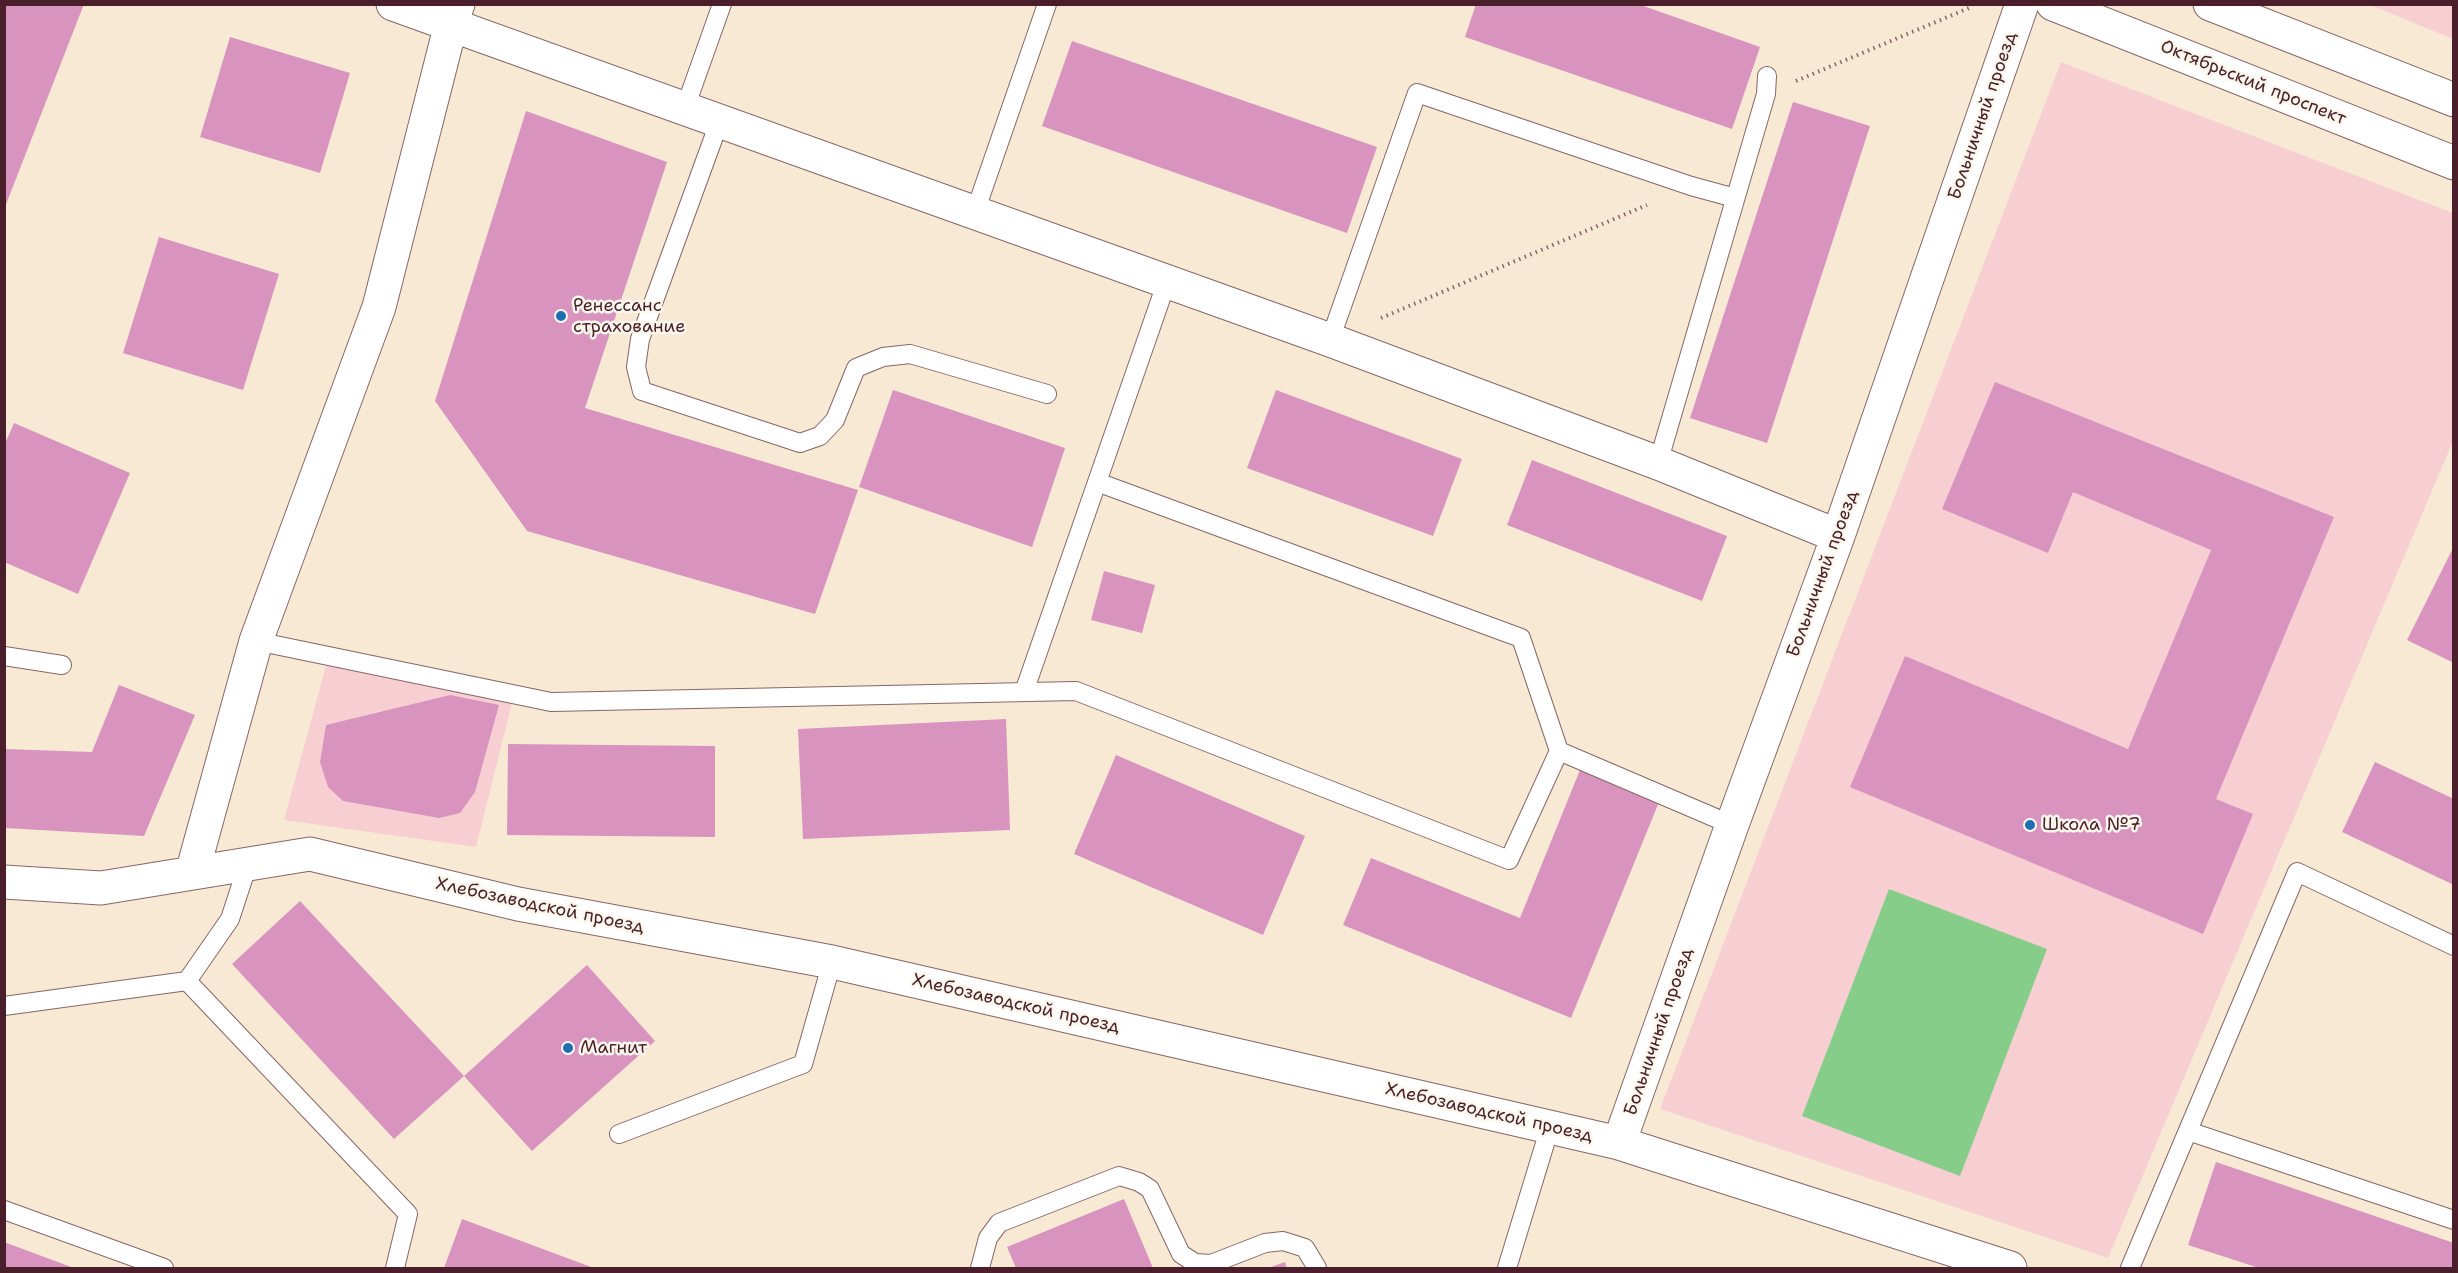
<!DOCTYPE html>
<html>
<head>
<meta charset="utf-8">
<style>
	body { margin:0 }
	#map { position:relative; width:2458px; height:1273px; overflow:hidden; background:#f8e9d5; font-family:"Shantell Sans",sans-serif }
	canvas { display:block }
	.frame { position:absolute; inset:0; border:6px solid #4a1f2b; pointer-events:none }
</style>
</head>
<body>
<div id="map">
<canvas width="2458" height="1273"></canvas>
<div class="frame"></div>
</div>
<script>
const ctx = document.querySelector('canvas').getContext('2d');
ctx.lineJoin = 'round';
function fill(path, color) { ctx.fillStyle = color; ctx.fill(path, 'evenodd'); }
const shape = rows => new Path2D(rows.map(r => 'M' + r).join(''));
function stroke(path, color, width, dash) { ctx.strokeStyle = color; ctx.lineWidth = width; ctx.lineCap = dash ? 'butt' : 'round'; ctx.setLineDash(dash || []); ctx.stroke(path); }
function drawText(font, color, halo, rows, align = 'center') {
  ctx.font = font + ' "Shantell Sans",sans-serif'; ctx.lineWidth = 5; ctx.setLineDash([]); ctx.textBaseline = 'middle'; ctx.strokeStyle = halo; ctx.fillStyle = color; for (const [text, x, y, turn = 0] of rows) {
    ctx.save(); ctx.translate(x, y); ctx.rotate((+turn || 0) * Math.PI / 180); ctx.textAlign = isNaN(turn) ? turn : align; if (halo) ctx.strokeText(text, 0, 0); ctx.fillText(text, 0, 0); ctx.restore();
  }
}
fill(shape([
	[2370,5,2453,5,2453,39],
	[2061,62,2453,213,2453,441,2108,1258,1660,1109],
	[327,662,512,703,476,847,284,820]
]), '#f7cfd2');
fill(shape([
	[1889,889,2047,949,1960,1176,1802,1116]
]), '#85cd88');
fill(shape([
	[4,4,84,4,5,207,4,207],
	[1476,4,1638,4,1760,47,1732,129,1465,37],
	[230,37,350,73,320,173,200,137],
	[1072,41,1377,147,1347,233,1042,126],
	[1793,102,1870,126,1767,443,1690,418],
	[526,111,667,162,585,408,858,490,815,614,527,531,435,401],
	[159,237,279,274,243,390,123,353],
	[1995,382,2334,517,2216,799,2253,814,2203,934,1850,787,1905,656,2128,749,2211,550,2073,492,2048,553,1942,509],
	[893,390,1065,448,1032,547,859,487],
	[1276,390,1462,459,1433,536,1247,468],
	[14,423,130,473,78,594,4,562,4,446],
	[1532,460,1727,536,1702,601,1507,525],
	[2454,546,2454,663,2407,640],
	[1104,571,1155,585,1142,633,1091,620],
	[119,685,195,715,144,836,5,828,5,749,92,752],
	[450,695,499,705,475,792,460,813,439,818,343,801,328,787,320,762,326,725],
	[1006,719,1010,830,803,839,798,729],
	[508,744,715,746,715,837,507,835],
	[1116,755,1305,836,1263,935,1074,854],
	[2375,762,2454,799,2454,885,2342,832],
	[1580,770,1659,802,1571,1018,1343,925,1371,858,1520,918],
	[300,901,464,1076,587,965,655,1041,532,1151,464,1076,394,1139,232,964],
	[2216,1162,2454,1243,2454,1268,2259,1268,2188,1245],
	[1124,1199,1153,1268,1016,1268,1007,1247],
	[462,1219,594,1268,444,1268],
	[4,1242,74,1268,4,1268],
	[1285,1262,1287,1268,1268,1268]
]), '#d894be');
const lane = shape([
	[685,108,722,4],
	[720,120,640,339,636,367,642,391,800,443,820,436,835,420,856,368,883,357,910,354,1047,394],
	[975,212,1047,4],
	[1330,340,1417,93,1691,186,1735,198],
	[1658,463,1766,94,1767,76],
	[1097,482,1521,638,1559,751,1732,825],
	[256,641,551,702,1076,691,1509,860,1559,751],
	[4,656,62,665],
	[1024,692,1167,281],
	[248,864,230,919,187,981,408,1214,395,1268],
	[4,1006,187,981],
	[2188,1131,2454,1220],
	[619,1134,803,1064,832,962],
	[4,1210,164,1268],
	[980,1268,988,1238,999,1223,1119,1176,1139,1182,1150,1189,1181,1254,1195,1263,1211,1264,1265,1243,1283,1241,1305,1248,1317,1268],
	[1507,1268,1550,1127],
	[2130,1268,2297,872,2454,946]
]);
const street = shape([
	[393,4,1330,340,1658,463,1838,536],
	[192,873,256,641,379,307,451,24,458,4],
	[4,882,101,888,310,854,518,904,832,962,1619,1143,2010,1268],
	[1619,1143,1732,825,1838,536,2022,4]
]);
const primary = shape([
	[2053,4,2454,163],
	[2210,4,2454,100]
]);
stroke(lane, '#876666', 20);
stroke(street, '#876666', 35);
stroke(primary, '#876666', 35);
stroke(shape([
	[1796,81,1969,8],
	[1381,318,1647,205]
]), '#876666', 4, [1.5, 4.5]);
stroke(lane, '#fff', 18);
stroke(street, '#fff', 33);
stroke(primary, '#fff', 33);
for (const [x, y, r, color] of [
	[561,316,6,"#1f6fb2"],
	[2030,825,6,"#1f6fb2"],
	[568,1048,6,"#1f6fb2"]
]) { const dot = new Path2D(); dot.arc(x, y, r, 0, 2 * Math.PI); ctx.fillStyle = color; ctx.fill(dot); stroke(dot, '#fbf7ec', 2); }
drawText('18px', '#4a1f2b', '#fbf7ec', [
	["Октябрьский проспект",2253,83,22],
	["Больничный проезд",1983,116,-71],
	["Больничный проезд",1823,574,-70],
	["Хлебозаводской проезд",540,906,12],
	["Хлебозаводской проезд",1016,1004,13],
	["Больничный проезд",1659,1032,-71],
	["Хлебозаводской проезд",1489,1113,13]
]);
drawText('18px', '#4a1f2b', '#fbf7ec', [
	["Ренессанс",573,306],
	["страхование",573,327],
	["Школа №7",2042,825],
	["Магнит",580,1048]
], 'left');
</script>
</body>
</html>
